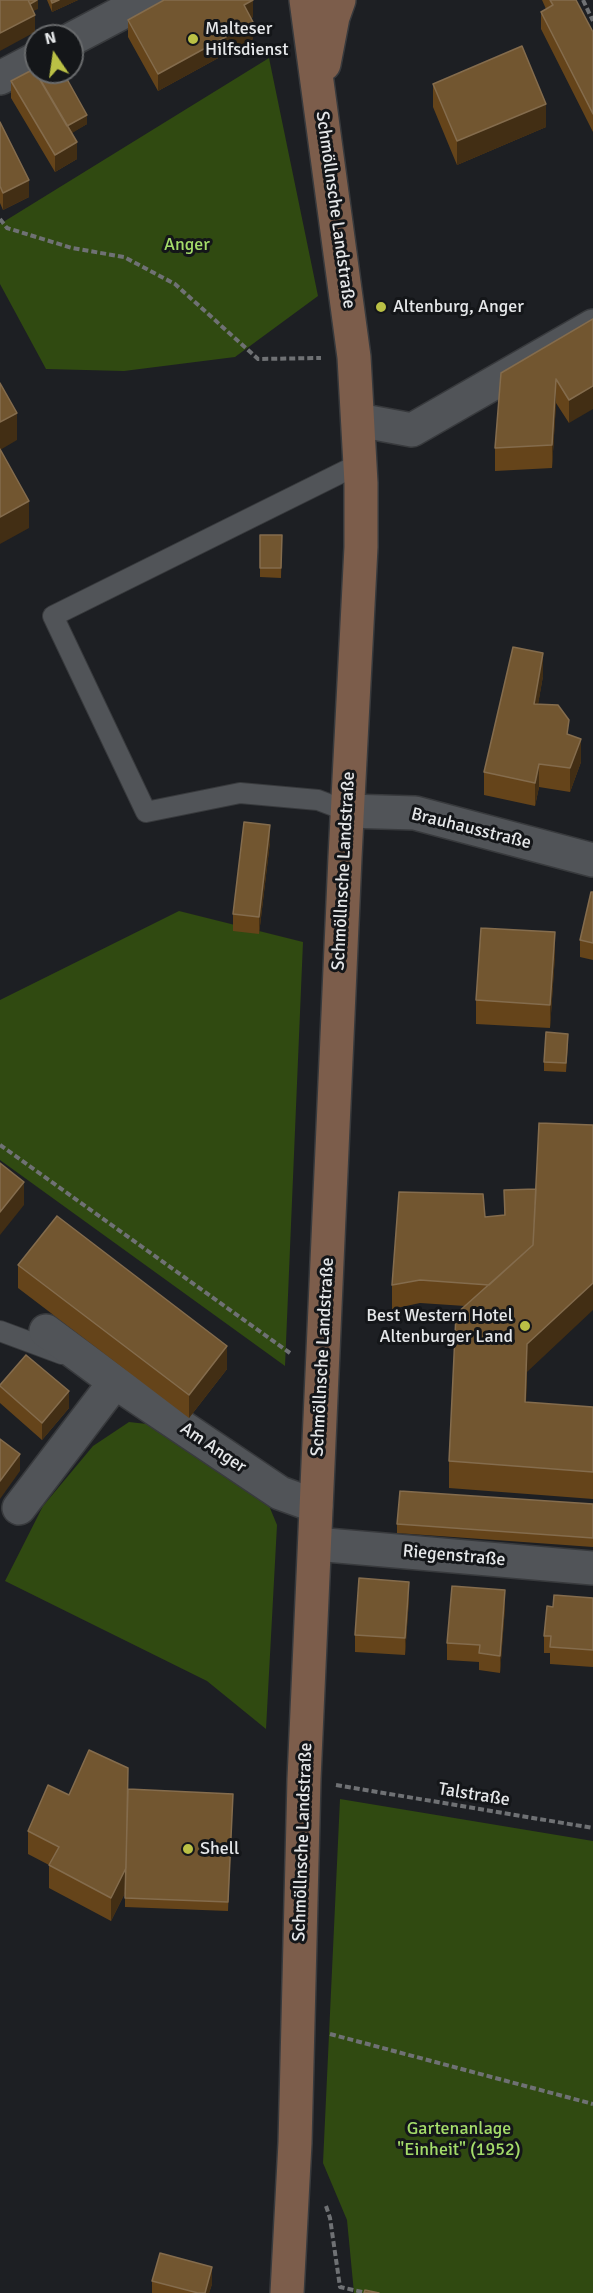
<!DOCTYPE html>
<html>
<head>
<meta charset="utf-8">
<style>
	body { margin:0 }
	#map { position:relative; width:593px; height:2293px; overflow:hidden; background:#1d1f23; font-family:Signika,sans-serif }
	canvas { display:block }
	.north { position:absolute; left:24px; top:24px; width:60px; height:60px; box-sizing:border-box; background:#141619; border:2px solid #686a6c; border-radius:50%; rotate:347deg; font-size:16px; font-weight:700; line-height:24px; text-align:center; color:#e5e7e9 }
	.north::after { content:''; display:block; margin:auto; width:21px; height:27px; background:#bac045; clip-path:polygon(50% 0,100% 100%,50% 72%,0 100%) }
</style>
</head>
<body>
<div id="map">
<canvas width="593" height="2293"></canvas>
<div class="north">N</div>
</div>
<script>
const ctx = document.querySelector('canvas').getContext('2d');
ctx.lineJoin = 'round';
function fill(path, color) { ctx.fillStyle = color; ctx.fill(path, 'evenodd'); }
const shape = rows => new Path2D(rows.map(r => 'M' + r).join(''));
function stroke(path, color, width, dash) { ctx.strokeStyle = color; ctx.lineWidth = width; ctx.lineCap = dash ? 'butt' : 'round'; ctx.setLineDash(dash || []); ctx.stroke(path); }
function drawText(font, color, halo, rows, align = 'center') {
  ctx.font = font + ' Signika,sans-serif'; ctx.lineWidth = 6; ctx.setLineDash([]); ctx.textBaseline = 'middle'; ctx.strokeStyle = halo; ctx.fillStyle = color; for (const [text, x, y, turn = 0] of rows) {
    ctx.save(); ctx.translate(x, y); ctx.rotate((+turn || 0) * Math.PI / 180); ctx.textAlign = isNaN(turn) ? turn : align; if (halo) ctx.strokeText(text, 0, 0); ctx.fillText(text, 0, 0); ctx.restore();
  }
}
fill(shape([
	[269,58,318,296,235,357,124,371,46,369,0,284,0,224],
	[179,911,303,942,285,1366,0,1160,0,1000],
	[129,1422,147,1424,265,1496,277,1525,266,1729,207,1681,5,1581,43,1506,93,1446],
	[340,1799,593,1841,593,2293,354,2293,347,2220,323,2163]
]), '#304a11');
const lane = shape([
	[347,811,318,800,240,793,146,812,53,616,361,463],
	[0,1331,62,1354]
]);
const street = shape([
	[72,39,146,0],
	[0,78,36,59],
	[358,420,412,430,593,326],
	[347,811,415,813,593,860],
	[46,1331,115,1382,280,1493,316,1506],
	[19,1508,115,1382],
	[315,1544,593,1568]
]);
const secondary = shape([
	[324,64,333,17,339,0],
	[287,2293,295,2143,304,1779,345,857,361,547,361,483,354,357,306,0]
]);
stroke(lane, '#383a3d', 22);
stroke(street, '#383a3d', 36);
stroke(secondary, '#383a3d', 36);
stroke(shape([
	[583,0,593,21],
	[0,219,7,228,72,248,124,257,175,284,258,359,321,358],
	[0,1145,290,1353],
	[336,1785,593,1828],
	[330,2034,593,2104],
	[326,2206,330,2218,340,2287,367,2293]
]), '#6f7174', 4, [6, 3]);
stroke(lane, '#515458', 20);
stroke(street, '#515458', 33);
stroke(secondary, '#7c5d4b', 33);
fill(shape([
	[47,0,78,0,52,12],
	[542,0,576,0,593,32,593,132,541,29,541,12,546,9],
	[253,17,251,18,253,39,158,91,128,37,128,20],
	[40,80,87,124,71,133,77,159,55,172,11,98,11,81],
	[433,84,546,127,457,165,433,107],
	[0,122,29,197,3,210,0,203],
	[593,319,569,423,556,403,552,468,495,471,495,448],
	[260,535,282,535,281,578,260,577],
	[543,676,538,704,569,735,581,762,570,792,539,787,535,806,484,795,484,772],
	[270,842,259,934,233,931,233,914],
	[593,892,593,960,580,957,580,940],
	[555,955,550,1028,476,1024,476,1000],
	[568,1043,566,1072,544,1071,544,1062],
	[504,1190,527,1372,526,1403,593,1407,593,1499,449,1488,449,1461,465,1306,420,1303,392,1309,392,1285,485,1217,504,1215],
	[18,1265,227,1369,189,1418,18,1288],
	[0,1385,69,1408,42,1440,0,1403],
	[593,1504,593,1547,397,1533,397,1524],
	[593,1598,593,1667,550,1664,550,1653,544,1653,544,1636,553,1607],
	[409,1599,405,1655,355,1652,355,1635],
	[505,1607,500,1673,479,1670,479,1662,447,1660,447,1643],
	[233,1794,228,1911,125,1907,125,1893,111,1921,49,1888,49,1865,28,1854,28,1831,69,1795,127,1802],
	[152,2281,212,2284,209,2293,152,2293]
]), '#65441a');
fill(shape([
	[38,0,38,9,27,14,27,5],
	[59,0,78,0,52,12,52,3],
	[253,0,253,17,244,22,244,5],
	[35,15,35,32,0,51,0,33],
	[253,22,253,39,158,91,158,74],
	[546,104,546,127,457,165,457,141],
	[87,115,87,124,64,138,64,128],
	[77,142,77,159,55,172,55,155],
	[29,180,29,197,3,210,3,193],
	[556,379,556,403,552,468,552,445],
	[593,386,593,409,569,423,569,400],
	[17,413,17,440,0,450,0,422],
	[29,501,29,528,0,544,0,517],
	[543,653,543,676,534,727,534,704],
	[581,739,581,762,570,792,570,768],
	[539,764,539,787,535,806,535,783],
	[270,825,270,842,259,934,259,917],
	[555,932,555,955,550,1028,550,1005],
	[24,1182,24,1205,0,1235,0,1212],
	[593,1283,593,1310,527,1372,525,1430,527,1344],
	[227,1346,227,1369,189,1418,189,1395],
	[69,1391,69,1408,42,1440,42,1423],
	[20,1454,20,1471,0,1499,0,1481],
	[409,1582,409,1599,405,1655,405,1638],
	[505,1590,505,1607,500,1673,500,1656],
	[126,1868,126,1891,111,1921,111,1898],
	[212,2267,212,2284,209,2293,205,2293]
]), '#422e14');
const building = shape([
	[0,0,28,0,35,15,0,33,0,0],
	[28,0,37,0,30,4,28,0],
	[51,0,59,0,52,3,51,0],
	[164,0,253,0,244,5,253,22,158,74,128,20,164,0],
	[550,0,576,0,593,32,593,114,541,12,553,5,550,0],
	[522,46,546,104,457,141,433,84,522,46],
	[34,69,77,142,55,155,11,81,34,69],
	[55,72,63,72,87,115,67,126,40,80,55,72],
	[0,122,29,180,3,193,0,186,0,122],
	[593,319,593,386,569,400,556,379,552,445,495,448,501,373,593,319],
	[0,383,17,413,0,422,0,383],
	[0,449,29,501,0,517,0,449],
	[260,535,282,535,281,568,260,568,260,535],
	[513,647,543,653,534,704,558,705,569,720,567,734,581,739,570,768,539,764,535,783,484,772,513,647],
	[244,822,270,825,259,917,233,914,244,822],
	[591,892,593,892,593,943,580,940,591,892],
	[481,928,555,932,550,1005,476,1000,481,928],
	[546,1032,568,1034,566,1063,544,1062,546,1032],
	[539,1123,593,1125,593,1283,527,1344,525,1402,593,1407,593,1472,449,1461,456,1314,533,1245,539,1123],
	[0,1163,24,1182,0,1212,0,1163],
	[536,1189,533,1245,489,1285,420,1280,392,1285,399,1192,483,1194,485,1217,505,1215,504,1190,536,1189],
	[57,1216,227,1346,189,1395,18,1265,57,1216],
	[26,1355,69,1391,42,1423,0,1386,0,1385,26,1355],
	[0,1439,20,1454,0,1481,0,1439],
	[400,1491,593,1504,593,1538,397,1524,400,1491],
	[359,1578,409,1582,405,1638,355,1635,359,1578],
	[452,1586,505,1590,500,1656,479,1653,480,1645,447,1643,452,1586],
	[554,1595,593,1598,593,1650,550,1647,551,1636,544,1636,547,1606,553,1607,554,1595],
	[89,1750,128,1768,126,1868,111,1898,49,1865,59,1847,28,1831,48,1785,69,1795,89,1750],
	[128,1789,233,1794,228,1902,125,1898,128,1789],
	[160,2253,212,2267,205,2293,198,2293,152,2281,160,2253],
	[365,2290,379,2293,364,2293,365,2290]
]);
fill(building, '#725630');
stroke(building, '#846c4d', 1.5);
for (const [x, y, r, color] of [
	[193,39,6,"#bac045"],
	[381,307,6,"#bac045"],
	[525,1326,6,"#bac045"],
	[188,1849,6,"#bac045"]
]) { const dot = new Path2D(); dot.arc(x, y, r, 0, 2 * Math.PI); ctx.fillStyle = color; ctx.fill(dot); stroke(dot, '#141619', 2); }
drawText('18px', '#e5e7e9', '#141619', [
	["Malteser",205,29],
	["Hilfsdienst",205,50],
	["Altenburg, Anger",393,307],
	["Best Western Hotel",513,1316,"right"],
	["Altenburger Land",513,1337,"right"],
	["Shell",200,1849]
], 'left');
drawText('18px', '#e5e7e9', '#141619', [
	["Schmöllnsche Landstraße",335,210,82],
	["Brauhausstraße",471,829,14],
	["Schmöllnsche Landstraße",344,871,-87],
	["Schmöllnsche Landstraße",323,1357,-87],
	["Am Anger",213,1448,34],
	["Riegenstraße",454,1556,5],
	["Talstraße",474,1795,9],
	["Schmöllnsche Landstraße",303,1842,-88]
]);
drawText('18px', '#a4dc6a', '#141619', [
	["Anger",187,245],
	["Gartenanlage",459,2129],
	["\"Einheit\" (1952)",459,2150]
]);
</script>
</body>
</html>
